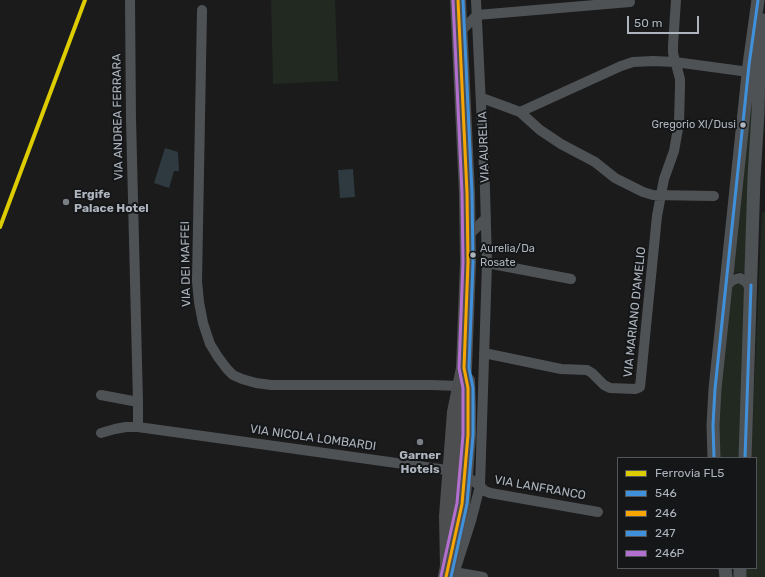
<!DOCTYPE html>
<html>
<head>
<meta charset="utf-8">
<style>
	body { margin:0 }
	#map { position:relative; width:765px; height:577px; overflow:hidden; background:#1b1b1c; font-family:Rubik,sans-serif }
	canvas { display:block }
	.legend { position:absolute; left:617px; top:457px; width:140px; height:112px; box-sizing:border-box; background:#151618; border:1px solid #52555a; margin:0; padding:5px 7px; list-style:none; font-size:12px; color:#adb4bd }
	.legend li { display:flex; align-items:center; gap:8px; height:20px }
	.legend b { width:20px; border:1px solid #52555a }
	.scale { position:absolute; left:627px; top:16px; width:72px; height:18px; box-sizing:border-box; border:2px solid #adb4bd; border-top:0; padding-left:5px; font-size:12px; line-height:14px; white-space:nowrap; color:#adb4bd; -webkit-text-stroke:3px #151618; paint-order:stroke }
</style>
</head>
<body>
<div id="map">
<canvas width="765" height="577"></canvas>
<ul class="legend">
<li><b style="height:5px;background:#dccc00"></b>Ferrovia FL5</li>
<li><b style="height:5px;background:#4091dc"></b>546</li>
<li><b style="height:5px;background:#f7a600"></b>246</li>
<li><b style="height:5px;background:#4091dc"></b>247</li>
<li><b style="height:5px;background:#b36fd0"></b>246P</li>
</ul>
<div class="scale">50 m</div>
</div>
<script>
const ctx = document.querySelector('canvas').getContext('2d');
ctx.lineJoin = 'round';
function fill(path, color) { ctx.fillStyle = color; ctx.fill(path, 'evenodd'); }
const shape = rows => new Path2D(rows.map(r => 'M' + r).join(''));
function stroke(path, color, width, dash) { ctx.strokeStyle = color; ctx.lineWidth = width; ctx.lineCap = dash ? 'butt' : 'round'; ctx.setLineDash(dash || []); ctx.stroke(path); }
function drawText(font, color, halo, rows, align = 'center') {
  ctx.font = font + ' Rubik,sans-serif'; ctx.lineWidth = 4; ctx.setLineDash([]); ctx.textBaseline = 'middle'; ctx.strokeStyle = halo; ctx.fillStyle = color; for (const [text, x, y, turn = 0] of rows) {
    ctx.save(); ctx.translate(x, y); ctx.rotate((+turn || 0) * Math.PI / 180); ctx.textAlign = isNaN(turn) ? turn : align; if (halo) ctx.strokeText(text, 0, 0); ctx.fillText(text, 0, 0); ctx.restore();
  }
}
fill(shape([
	[271,0,335,0,338,81,273,84],
	[755,61,747,275,739,272,732,274],
	[762,211,765,212,765,577,747,577,747,568,756,568,756,458,751,458],
	[739,284,742,285,745,288,740,458,720,458,717,423,730,289,734,285]
]), '#212921');
fill(shape([
	[165,148,178,152,179,171,174,171,169,188,154,183],
	[353,169,355,197,340,198,338,170]
]), '#2e3a3f');
stroke(shape([
	[130,0,131,119,138,402],
	[202,10,197,281,199,302,203,323,210,344,218,357,227,369,233,375,242,379,256,383,271,385,431,385,460,386],
	[459,33,477,15,630,2],
	[482,98,520,112,540,130,561,144,595,162,615,178,643,192,653,195,714,196],
	[520,112,621,66,633,62,653,61,675,62,749,72],
	[467,237,486,218],
	[487,263,571,279],
	[726,286,733,280,740,278,746,282,751,289],
	[484,353,561,369,587,370,592,373,604,385,610,388,635,389,640,387,657,216,664,179,674,151,679,123,680,87,680,79,673,53,673,45,676,0],
	[101,395,138,402,138,427,126,427,115,429,101,433],
	[138,427,454,471,465,475,480,486,485,491,490,493,598,512],
	[454,572,483,577],
	[453,577,471,521,480,486,487,263,485,189,476,0]
]), '#4f5255', 10);
stroke(shape([
	[714,458,713,425,715,389,749,65,758,0],
	[745,458,754,178,758,113,759,61,762,39,765,20],
	[725,568,726,577],
	[740,568,740,577]
]), '#4f5255', 13);
stroke(shape([
	[448,566,447,516,455,412,464,368,468,262,467,193,458,0],
	[446,577,448,566,462,504,465,475,468,435,468,406,467,381]
]), '#4d4e50', 16);
stroke(shape([
	[714,458,713,425,715,389,749,65,758,0],
	[745,458,751,285]
]), '#4091dc', 3);
stroke(shape([
	[446,577,462,504,468,435,468,388,464,368,468,262,467,193,458,0]
]), '#f7a600', 3);
stroke(shape([
	[451,577,467,504,473,435,473,388,469,368,473,262,472,193,463,0]
]), '#4091dc', 3);
stroke(shape([
	[441,576,457,503,463,435,463,388,459,368,463,262,462,193,453,0]
]), '#b36fd0', 3);
stroke(shape([
	[0,227,85,0]
]), '#dccc00', 4);
for (const [x, y, r, color] of [
	[743,125,3.5,"#adb4bd"],
	[66,202,4,"#7a7e85"],
	[473,255,3.5,"#adb4bd"],
	[420,442,4,"#7a7e85"]
]) { const dot = new Path2D(); dot.arc(x, y, r, 0, 2 * Math.PI); ctx.fillStyle = color; ctx.fill(dot); stroke(dot, '#151618', 1.5); }
drawText('11px', '#adb4bd', '#151618', [
	["Gregorio XI/Dusi",736,125],
	["Aurelia/Da",480,249,"left"],
	["Rosate",480,263,"left"]
], 'right');
drawText('12px', '#adb4bd', '#151618', [
	["VIA ANDREA FERRARA",118,117,-91],
	["VIA AURELIA",484,147,-92],
	["VIA DEI MAFFEI",186,264,-91],
	["VIA MARIANO D'AMELIO",635,312,-84],
	["VIA NICOLA LOMBARDI",313,438,8],
	["VIA LANFRANCO",540,488,10]
]);
drawText('bold 12px', '#adb4bd', '#151618', [
	["Ergife",74,195],
	["Palace Hotel",74,209],
	["Garner",420,456,"center"],
	["Hotels",420,470,"center"]
], 'left');
</script>
</body>
</html>
